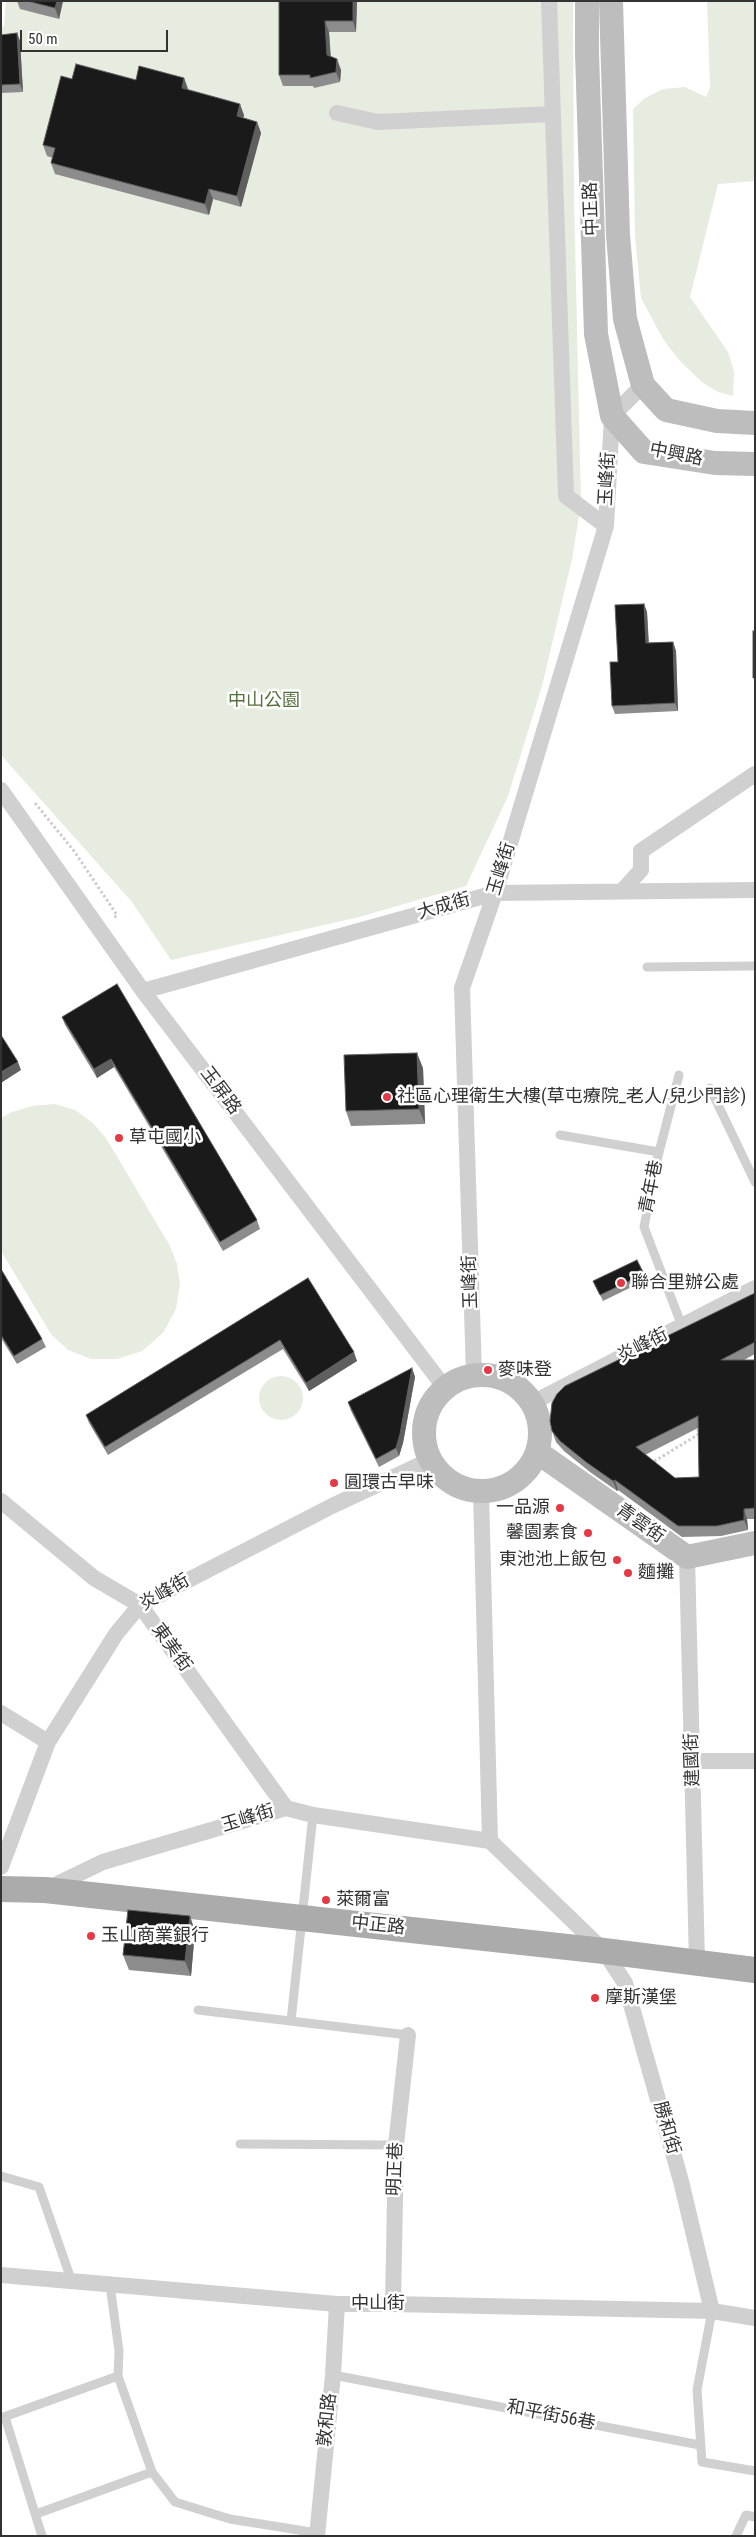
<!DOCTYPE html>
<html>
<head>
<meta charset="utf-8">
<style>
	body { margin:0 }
	#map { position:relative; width:756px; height:2537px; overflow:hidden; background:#fff; font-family:"Roboto Condensed",sans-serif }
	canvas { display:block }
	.frame { position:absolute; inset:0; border:2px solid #333; pointer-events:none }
	.scale { position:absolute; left:20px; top:30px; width:148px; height:22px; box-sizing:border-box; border:2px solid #333; border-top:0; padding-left:6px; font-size:15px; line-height:18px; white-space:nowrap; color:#333; -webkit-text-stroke:4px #fff; paint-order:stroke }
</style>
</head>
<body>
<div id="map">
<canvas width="756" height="2537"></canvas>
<div class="frame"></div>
<div class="scale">50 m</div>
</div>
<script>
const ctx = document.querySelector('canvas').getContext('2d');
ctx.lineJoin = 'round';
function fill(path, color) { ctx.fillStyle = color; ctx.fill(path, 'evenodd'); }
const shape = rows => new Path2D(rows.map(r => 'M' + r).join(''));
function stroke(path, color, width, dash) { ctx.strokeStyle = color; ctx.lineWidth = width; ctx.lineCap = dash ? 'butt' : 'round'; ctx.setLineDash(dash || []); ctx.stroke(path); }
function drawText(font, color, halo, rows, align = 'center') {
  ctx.font = font + ' "Roboto Condensed","Noto Sans TC",sans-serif'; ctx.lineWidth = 5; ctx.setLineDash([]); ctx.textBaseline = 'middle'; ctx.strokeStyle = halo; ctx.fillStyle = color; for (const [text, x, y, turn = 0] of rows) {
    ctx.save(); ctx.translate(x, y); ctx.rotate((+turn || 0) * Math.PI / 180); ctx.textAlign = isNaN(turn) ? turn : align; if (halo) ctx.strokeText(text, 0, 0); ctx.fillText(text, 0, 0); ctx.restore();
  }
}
fill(shape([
	[6,1,573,1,574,198,581,504,572,559,542,686,508,796,466,886,359,917,171,960,132,902,1,755,1,27,4,26],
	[707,1,755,1,755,181,718,184,690,297,728,352,734,372,733,396,718,392,703,383,680,361,663,339,641,298,635,236,633,109,645,98,663,89,685,87,706,97,710,88],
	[55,1104,75,1110,93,1123,106,1138,170,1246,177,1264,180,1284,176,1309,163,1333,142,1351,117,1359,91,1359,68,1350,51,1334,1,1251,1,1118,12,1112,32,1106],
	'259 1398a22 22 0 1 1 44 0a22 22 0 1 1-44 0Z'
]), '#e6ecdf');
stroke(shape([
	[35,803,74,851,117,915,113,919],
	[650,1464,699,1434,697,1425]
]), '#cdcdcd', 3, [2.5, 2.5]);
stroke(shape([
	[647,967,755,966],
	[679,1075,656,1164,644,1227,682,1326],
	[710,1088,755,1182],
	[560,1135,659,1152],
	[198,2010,408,2035],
	[291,2021,313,1815],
	[240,2144,396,2145],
	[1,2176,39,2187,72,2282],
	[110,2285,119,2351,118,2376,152,2472],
	[712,2311,697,2390,702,2462,755,2471],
	[333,2375,700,2445],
	[5,2417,42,2536],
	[1,2418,118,2376],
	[36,2514,152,2472,175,2502,230,2519,317,2533],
	[736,2536,746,2515,755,2517]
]), '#d0d0d0', 9);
stroke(shape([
	[549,1,566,496,606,526],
	[337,113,378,122,552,114],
	[1,790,143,991,445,1388],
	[622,891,641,870,641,851,755,774],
	[143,991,495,893,755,890],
	[474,1375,462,988,495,893,606,526,612,416,643,385],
	[532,1403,755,1288],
	[481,1492,490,1841,604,1951,625,1983,681,2181,712,2311],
	[1,1501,94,1578,140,1605,286,1808],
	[687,1557,697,1962],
	[1,1713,48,1742],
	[694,1761,755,1761],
	[1,1867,48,1742,116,1634,140,1605,332,1506,430,1460],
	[47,1889,103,1862,286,1808,313,1815,490,1841],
	[1,2275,337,2304,393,2304,712,2311,755,2318],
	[393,2304,396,2145,408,2035],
	[317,2536,333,2375,337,2304]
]), '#d0d0d0', 16);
stroke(shape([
	[587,1,587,53,596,334,612,416,644,452,715,463,755,464],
	[611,1,618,235,625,319,643,385,666,410,717,421,755,423],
	'424 1433a58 58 0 1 1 116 0a58 58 0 1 1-116 0Z',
	[537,1452,687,1557,755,1543]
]), '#bdbdbd', 24);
stroke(shape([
	[1,1889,45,1890,604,1951,755,1970]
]), '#ababab', 26);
fill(shape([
	[17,1,63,1,59,19,20,9],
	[279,1,357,1,356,32,329,32,331,57,341,70,340,82,314,88,313,86,283,86,279,75],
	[17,33,20,41,23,92,1,93,1,35],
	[184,78,188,90,244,115,243,118,257,122,261,133,241,207,213,199,209,215,55,174,51,163,53,158,47,156,43,145,72,79,136,80],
	[644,604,647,612,649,643,673,642,676,651,678,711,615,714,612,706,618,662],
	[117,984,257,1220,260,1229,223,1251,114,1067,97,1078,65,1025,62,1017],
	[423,1068,425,1124,351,1126,346,1111],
	[1,1269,42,1339,46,1347,17,1364,1,1338],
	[644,1274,646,1280,603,1301,593,1281],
	[308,1278,357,1361,309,1391,283,1349,108,1455,89,1423,86,1415],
	[755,1293,755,1354,744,1360,755,1360,755,1519,747,1519,748,1530,721,1536,682,1537,618,1490,617,1491,590,1472,564,1451,556,1442,552,1431],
	[698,1428,699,1477,675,1478,645,1455],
	[412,1368,415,1377,403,1443,399,1456,379,1467,351,1411,348,1402],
	[195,1931,191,1976,129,1970,123,1955]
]), '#8c8c8c');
fill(shape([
	[57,1,63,1,59,19,55,8],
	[353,1,357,1,356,32,353,21],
	[325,21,329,32,331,66,327,55],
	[17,33,20,41,23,92,20,84],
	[337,59,341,70,340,82,336,72],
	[184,78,188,89,186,99,182,88],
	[240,104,244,115,241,127,237,116],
	[257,122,261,133,241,207,237,196],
	[209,189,213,199,209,215,205,204],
	[644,604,647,612,649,652,646,643],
	[673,642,676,651,678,711,675,703],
	[417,1053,423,1068,425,1124,419,1109],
	[111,1059,114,1067,97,1078,94,1069],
	[18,1062,21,1070,1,1083,1,1072],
	[354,1352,357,1361,309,1391,306,1383],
	[412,1368,415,1377,403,1443,399,1456,396,1448],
	[615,1480,618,1490,617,1491,613,1481],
	[744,1509,747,1519,748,1530,744,1520],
	[190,1916,195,1931,191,1976,185,1961]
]), '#5f5f5f');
const building = shape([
	[27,1,57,1,55,8,27,1],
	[279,1,353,1,353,21,325,21,327,55,337,59,336,72,310,78,310,75,279,75,279,1],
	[17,33,20,84,1,85,1,35,17,33],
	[76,64,136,80,139,66,184,78,182,88,240,104,237,116,257,122,237,196,209,189,205,204,51,163,55,148,43,145,61,76,72,79,76,64],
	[644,604,646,643,673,642,675,703,612,706,610,662,618,662,615,605,644,604],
	[753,631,755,632,755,678,753,678,753,631],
	[117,984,257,1220,220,1242,111,1059,94,1069,62,1017,117,984],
	[1,1035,18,1062,1,1072,1,1035],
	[417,1053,419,1109,346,1111,344,1055,417,1053],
	[637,1260,644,1274,600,1295,593,1281,637,1260],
	[1,1269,42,1339,14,1356,1,1335,1,1269],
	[308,1278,354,1352,306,1383,280,1340,105,1447,86,1415,308,1278],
	[755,1293,755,1342,721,1360,755,1360,755,1508,744,1509,744,1520,717,1526,678,1526,615,1480,613,1481,586,1462,560,1441,552,1431,550,1421,552,1403,557,1394,565,1386,755,1293],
	[698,1416,699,1477,675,1478,636,1447,698,1416],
	[412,1368,400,1434,396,1448,376,1459,348,1402,412,1368],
	[128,1910,190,1916,185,1961,123,1955,128,1910]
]);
fill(building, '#1a1a1a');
stroke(building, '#5f5f5f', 1);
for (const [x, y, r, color] of [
	[387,1097,5,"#e63946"],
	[119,1138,5,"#e63946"],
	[621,1283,5,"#e63946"],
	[488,1370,5,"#e63946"],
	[334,1483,5,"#e63946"],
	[560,1508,5,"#e63946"],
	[588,1533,5,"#e63946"],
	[617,1560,5,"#e63946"],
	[628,1573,5,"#e63946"],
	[326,1900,5,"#e63946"],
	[91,1936,5,"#e63946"],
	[595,1998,5,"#e63946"]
]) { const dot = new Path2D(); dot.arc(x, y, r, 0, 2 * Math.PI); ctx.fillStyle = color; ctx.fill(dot); stroke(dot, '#fff', 2); }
drawText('18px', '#333', '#fff', [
	["中正路",592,209,-92],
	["中興路",676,455,11],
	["玉峰街",608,479,-87],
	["玉峰街",502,869,-73],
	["大成街",444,907,-16],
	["玉屏路",220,1091,53],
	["青年巷",652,1187,-79],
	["玉峰街",471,1282,-92],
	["炎峰街",643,1346,-27],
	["青雲街",640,1524,35],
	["炎峰街",165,1593,-30],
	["東美街",171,1648,54],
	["建國街",693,1760,-92],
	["玉峰街",248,1819,-17],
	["中正路",378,1926,6],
	["勝和街",666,2128,74],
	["明正巷",396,2169,-88],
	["中山街",378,2304],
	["和平街56巷",551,2416,11],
	["敦和路",328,2420,-84]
]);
drawText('18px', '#56703f', '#fff', [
	["中山公園",264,701]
]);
drawText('18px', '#333', '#fff', [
	["社區心理衛生大樓(草屯療院_老人/兒少門診)",397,1097],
	["草屯國小",129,1138],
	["聯合里辦公處",631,1283],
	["麥味登",498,1370],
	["圓環古早味",344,1483],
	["一品源",550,1508,"right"],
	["馨園素食",578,1533,"right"],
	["東池池上飯包",607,1560,"right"],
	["麵攤",638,1573],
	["萊爾富",336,1900],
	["玉山商業銀行",101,1936],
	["摩斯漢堡",605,1998]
], 'left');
</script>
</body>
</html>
